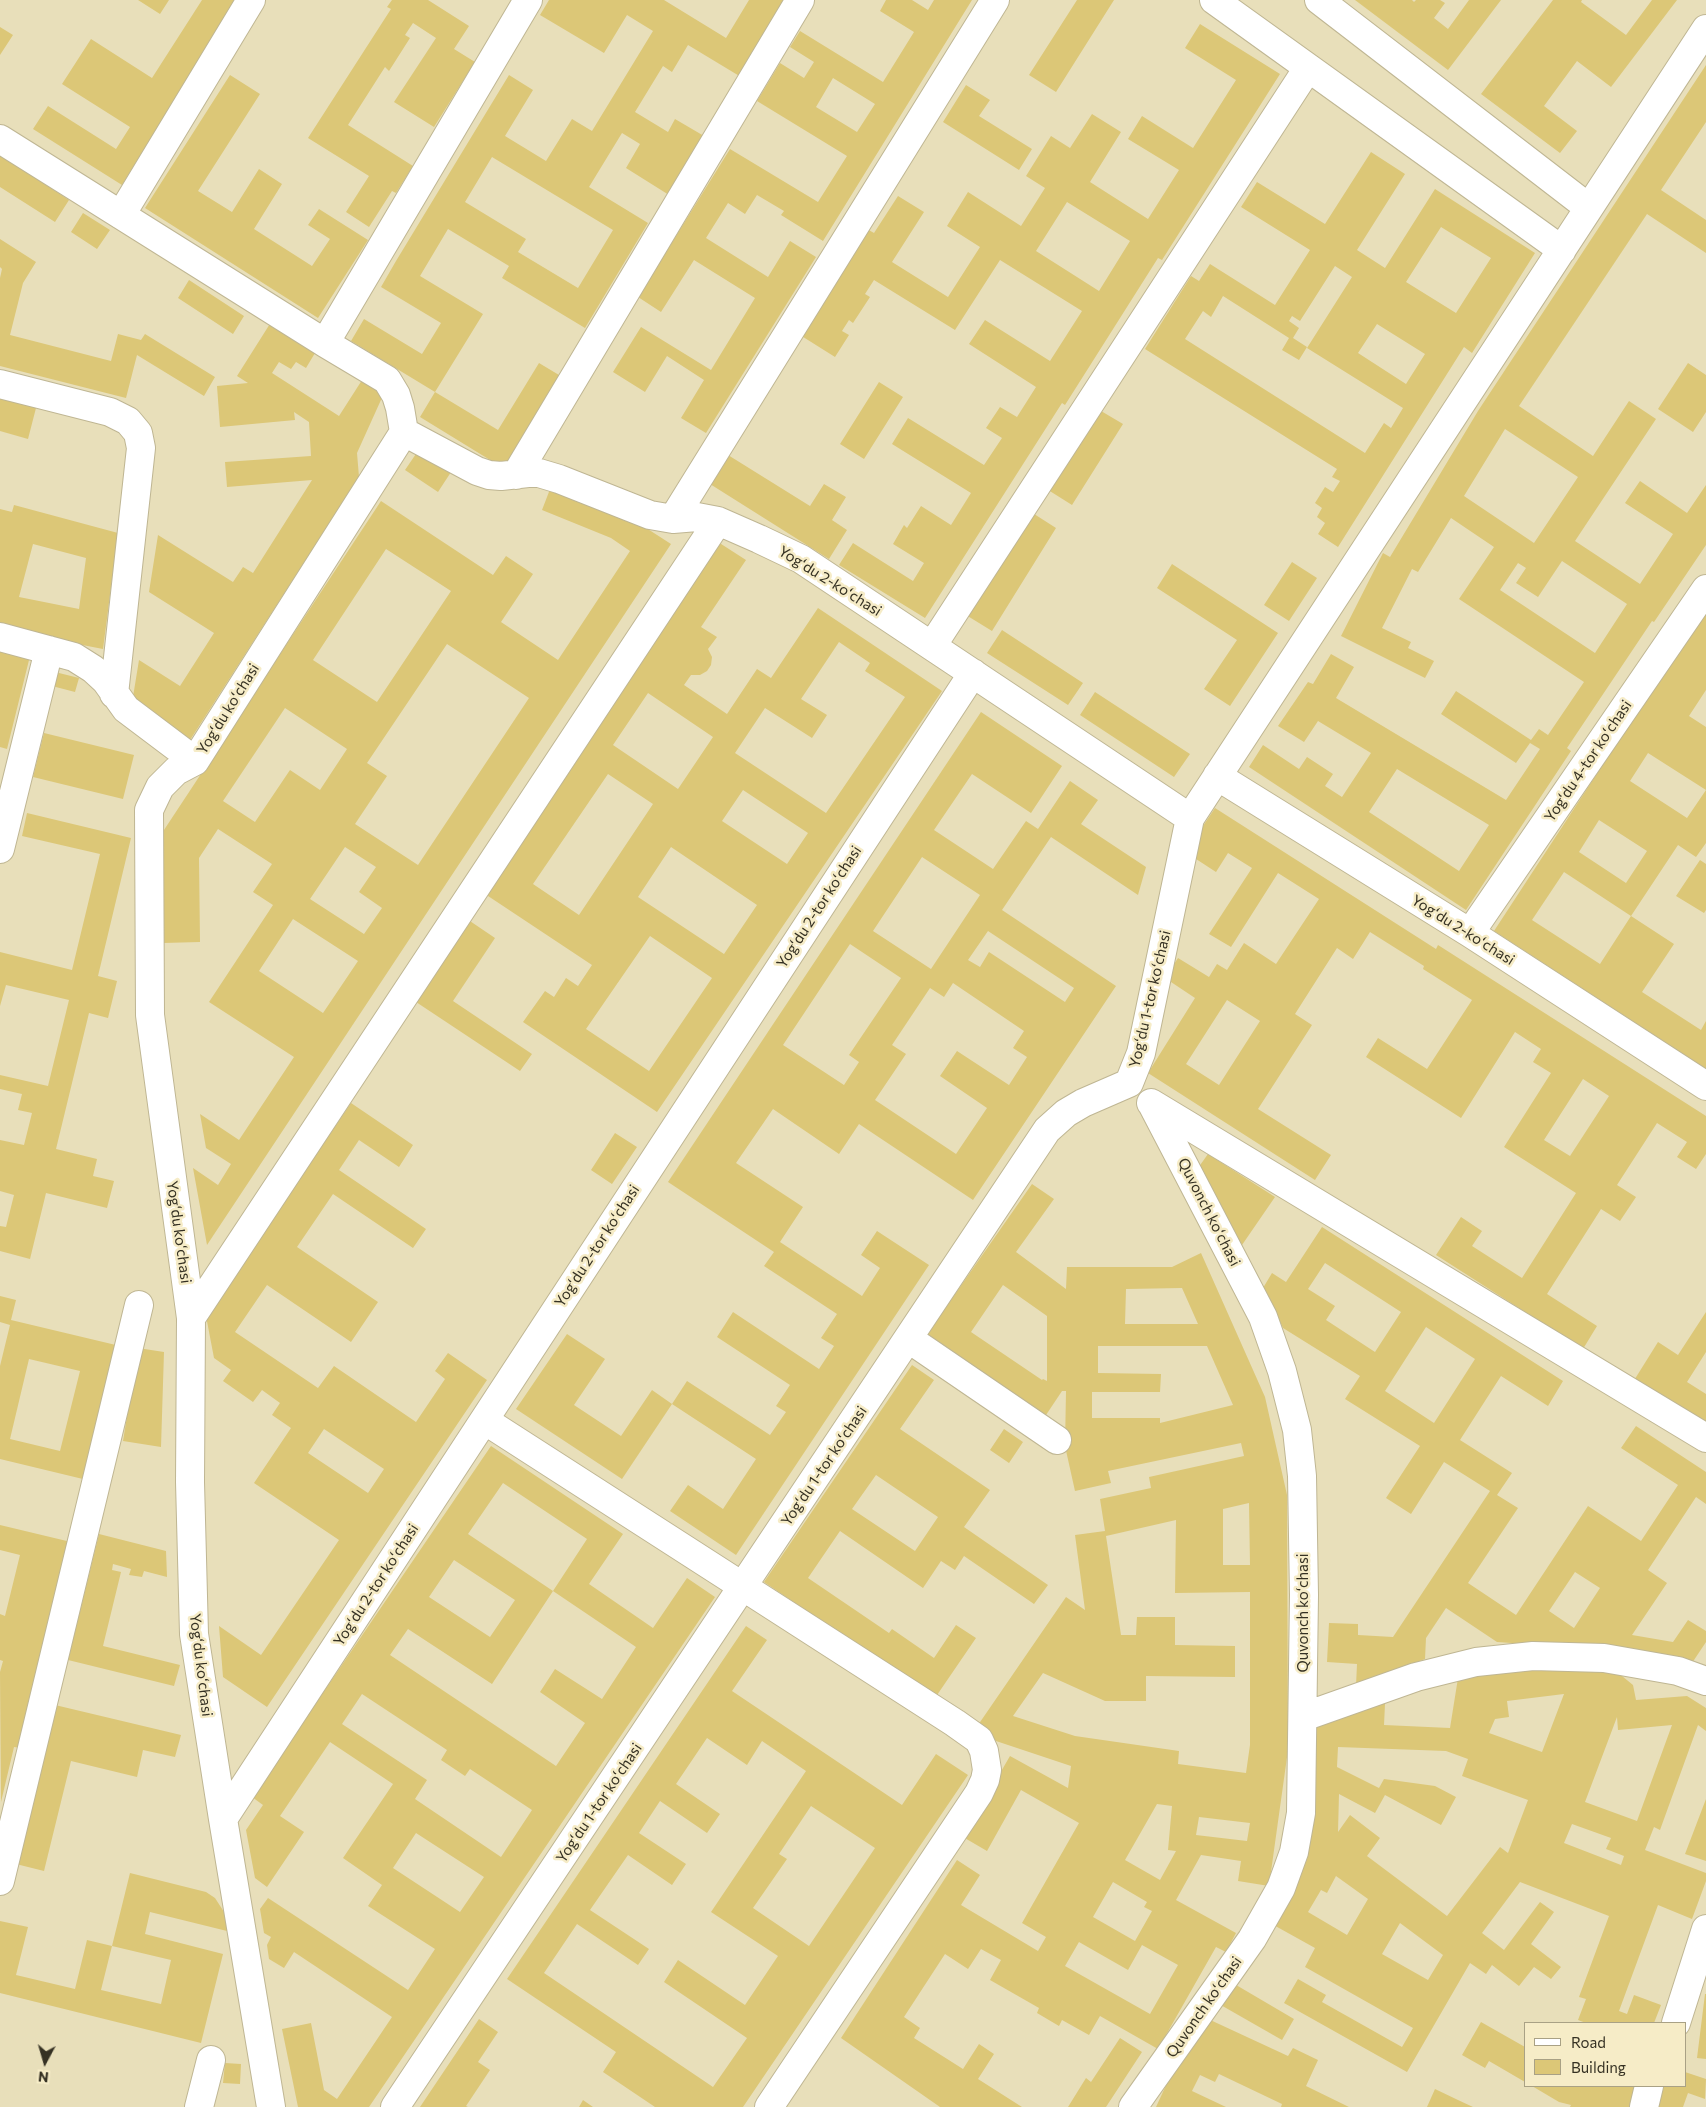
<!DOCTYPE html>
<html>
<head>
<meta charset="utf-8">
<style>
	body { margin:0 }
	#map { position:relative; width:1706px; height:2107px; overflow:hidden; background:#e8dfba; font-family:Commissioner,sans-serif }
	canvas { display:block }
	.legend { position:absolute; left:1524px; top:2022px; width:162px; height:65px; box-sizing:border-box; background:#f6ecc7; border:1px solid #a9a185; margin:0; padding:6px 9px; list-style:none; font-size:15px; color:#353123 }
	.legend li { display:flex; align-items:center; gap:10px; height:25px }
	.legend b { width:25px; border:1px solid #a9a185 }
	.north { position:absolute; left:20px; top:2037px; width:50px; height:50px; -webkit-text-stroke:4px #f6ecc7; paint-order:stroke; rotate:186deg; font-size:14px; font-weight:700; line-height:20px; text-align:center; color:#353123 }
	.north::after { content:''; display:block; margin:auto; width:18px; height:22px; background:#353123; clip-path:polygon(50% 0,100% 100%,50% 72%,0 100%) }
</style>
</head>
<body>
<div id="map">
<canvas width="1706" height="2107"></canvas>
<ul class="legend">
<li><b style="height:6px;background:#fff"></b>Road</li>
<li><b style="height:14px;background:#dcc777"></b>Building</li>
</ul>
<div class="north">N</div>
</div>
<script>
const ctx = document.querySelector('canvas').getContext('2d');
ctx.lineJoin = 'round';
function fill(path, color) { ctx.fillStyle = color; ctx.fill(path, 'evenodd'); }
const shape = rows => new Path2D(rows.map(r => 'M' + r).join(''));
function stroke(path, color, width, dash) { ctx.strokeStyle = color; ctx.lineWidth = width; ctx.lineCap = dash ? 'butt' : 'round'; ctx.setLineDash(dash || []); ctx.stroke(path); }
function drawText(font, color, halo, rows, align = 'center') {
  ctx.font = font + ' Commissioner,sans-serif'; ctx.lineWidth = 5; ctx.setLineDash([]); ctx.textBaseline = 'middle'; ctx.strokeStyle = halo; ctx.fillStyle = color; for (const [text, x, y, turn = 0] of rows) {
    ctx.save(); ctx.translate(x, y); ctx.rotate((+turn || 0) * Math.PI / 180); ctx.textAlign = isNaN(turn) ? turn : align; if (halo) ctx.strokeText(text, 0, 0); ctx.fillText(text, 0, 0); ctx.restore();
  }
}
fill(shape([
	[138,0,169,0,160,14],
	[202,0,236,0,122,185,33,129,48,106,116,149,130,127,62,84,91,39,152,78],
	[392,0,428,0,469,26,454,49,475,62,434,127,394,102,436,38,413,23,405,35,410,38,389,71,385,67,348,125,413,166,396,193,392,191,369,227,346,212,369,176,308,138,391,9,387,7],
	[549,0,664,0,726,38,749,0,788,0,741,77,688,45,672,72,663,66,635,112,668,132,675,119,704,136,669,195,626,168,640,144,622,133,589,187,648,223,585,328,502,278,509,266,448,229,420,276,483,314,435,392,351,341,364,319,422,354,441,323,381,287,396,261,509,75,533,90,505,136,546,161,572,119,592,131,653,31,627,15,604,53,540,15],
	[492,157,613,230,578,288,518,252,526,239,465,202],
	[886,0,912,0,928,10,934,0,972,0,823,241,781,215,784,211,757,195,745,214,728,203,706,238,768,277,790,241,816,257,706,433,681,418,704,380,667,356,645,392,613,372,641,327,711,370,755,298,694,260,661,312,638,297,730,149,818,202,847,156,757,101,780,63,804,78,814,62,790,47,800,31,883,82,914,32,880,11],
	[833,78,875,104,857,132,816,107],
	[1077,0,1114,0,1056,92,1029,75],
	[1355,0,1412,0,1414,2,1416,0,1440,0,1445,3,1434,18,1448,29,1469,0,1501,0,1448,70],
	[1553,0,1582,0,1581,2,1626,35,1652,0,1677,0,1611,87,1577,61,1544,106,1577,131,1560,153,1481,94],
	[1200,24,1280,74,1162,260,1158,258,1065,405,1062,403,925,618,839,565,853,543,913,581,924,563,893,544,904,525,907,528,921,506,951,525,971,493,892,444,908,418,984,465,1002,438,986,428,1000,407,1017,417,1036,387,969,344,985,320,1050,361,1082,311,1000,260,955,330,874,280,865,294,870,297,853,323,849,320,842,331,849,335,835,357,800,335,867,229,874,233,898,196,924,212,892,262,948,297,980,247,947,226,968,192,1021,226,1045,188,1026,176,1051,136,1070,148,1092,114,1121,132,1090,182,1148,219,1179,170,1128,139,1142,116,1193,148,1236,80,1185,48],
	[1067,202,1130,241,1099,291,1036,251],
	[0,27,13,35,0,55],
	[1706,65,1706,122,1661,190,1706,220,1706,253,1647,214,1519,406,1593,456,1629,401,1656,419,1575,541,1640,584,1673,534,1625,503,1640,481,1687,513,1706,485,1706,545,1654,622,1652,621,1567,748,1571,751,1466,910,1249,767,1263,745,1299,769,1307,757,1333,774,1325,786,1342,797,1371,753,1318,721,1304,742,1278,726,1308,682,1313,684,1331,654,1354,667,1336,698,1506,800,1540,749,1530,743,1516,763,1441,714,1456,691,1531,740,1539,729,1548,735,1584,682,1459,599,1494,547,1451,518,1418,572,1412,569,1382,628,1411,642,1408,648,1434,661,1425,678,1341,636,1383,553,1390,557,1478,411],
	[1505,429,1578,477,1534,543,1464,496],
	[1562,561,1627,604,1595,653,1500,590,1518,563,1526,568,1516,583,1538,597],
	[1397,769,1489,825,1459,871,1369,812],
	[230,75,260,94,198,191,232,212,259,169,282,184,254,229,312,266,330,239,308,225,319,209,368,240,318,318,145,208],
	[966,85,990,100,979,116,1032,149,1019,170,943,122],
	[0,151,27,169,25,171,69,200,55,222,0,187],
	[1371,152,1405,174,1357,250,1385,268,1435,189,1535,253,1472,353,1464,347,1338,547,1318,534,1325,523,1317,517,1322,508,1315,503,1325,487,1333,492,1340,481,1332,477,1337,469,1145,349,1191,276,1199,281,1210,264,1275,305,1310,250,1241,207,1257,182,1325,224],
	[1441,227,1491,258,1456,313,1406,282],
	[1335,266,1352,277,1307,348,1403,408,1391,428,1384,423,1365,453,1185,339,1203,311,1211,317,1223,296,1289,338,1282,350,1299,360,1307,347,1293,338,1299,328,1289,321,1292,316,1300,321],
	[1377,324,1425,354,1406,384,1358,353],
	[83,213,110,230,97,249,71,232],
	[0,239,36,262,23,283,10,335,111,361,118,334,141,340,145,334,215,377,204,396,137,355,126,398,0,366,0,278,2,269,0,267],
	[189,280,244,316,233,334,178,298],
	[273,319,318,348,306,368,296,362,291,369,279,362,272,373,339,416,364,377,385,391,357,453,359,477,190,740,132,703,139,660,180,686,214,633,149,592,158,535,233,582,243,567,253,573,312,480,227,487,225,462,311,456,309,422,294,412,295,420,220,427,217,386,248,383,237,376],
	[539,363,564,378,508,471,420,417,435,392,498,430],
	[1688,363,1706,375,1706,412,1693,432,1658,409],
	[879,382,903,397,864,459,840,444],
	[0,398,36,408,28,439,0,431],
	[1096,408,1123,424,1072,505,1045,488],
	[420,448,453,469,438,492,405,470],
	[728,455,810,506,824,484,846,497,832,520,847,530,829,559,710,484],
	[552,484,626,515,671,544,207,1245,193,1168,218,1185,231,1164,206,1148,200,1114,239,1140,294,1057,209,1002,273,905,253,892,272,864,218,829,199,858,200,942,163,943,162,833,381,501,493,575,506,556,533,574,501,622,558,660,630,551,611,538,542,510],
	[386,549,451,591,377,702,313,660],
	[447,644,529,698,418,865,355,824,387,776,367,763],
	[285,708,347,749,320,790,290,770,255,822,223,801],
	[345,847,376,867,359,892,382,908,364,934,310,899],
	[293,919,358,961,323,1013,259,971],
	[14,505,118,533,103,649,0,629,0,509,12,512],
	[33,544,86,558,79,609,19,597],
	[1031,512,1056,528,992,631,966,615],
	[718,542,746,560,701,627,717,637,708,649,712,657,711,665,707,671,700,675,691,675,684,685,727,714,757,669,771,678,818,608,942,691,657,1112,523,1022,545,991,554,997,566,978,578,986,592,965,482,892],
	[839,642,870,663,865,671,905,697,826,813,735,753,765,708,812,738,827,715,801,699],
	[648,693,713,737,678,789,613,745],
	[608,774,653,804,579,915,533,884],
	[743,790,808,833,787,864,722,821],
	[671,847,757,905,724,954,638,897],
	[650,936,712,978,649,1071,586,1029],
	[1292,562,1317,578,1289,621,1264,605],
	[1172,564,1278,633,1230,706,1204,689,1237,640,1157,588],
	[1706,607,1706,690,1689,716,1706,727,1706,843,1696,857,1678,845,1631,916,1564,872,1532,920,1600,964,1631,916,1674,944,1642,992,1701,1030,1706,1021,1706,1069,1494,931],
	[1648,753,1706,790,1687,818,1630,781],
	[1599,820,1647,851,1626,883,1579,852],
	[1002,630,1083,683,1068,705,987,653],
	[0,649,30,656,7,749,0,747],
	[55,672,79,678,75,692,52,686],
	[1095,692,1190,754,1174,777,1080,715],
	[981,712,1062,766,1031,813,972,774,934,830,993,869,1026,821,1038,829,1070,781,1098,800,1081,824,1146,867,1138,895,1051,837,1002,910,1116,986,973,1200,859,1124,839,1154,773,1109,736,1163,803,1207,780,1242,862,1296,880,1268,861,1255,877,1231,929,1265,736,1555,670,1511,688,1485,723,1509,756,1459,672,1404,687,1381,770,1435,786,1412,776,1406,790,1385,717,1337,733,1312,819,1369,834,1346,821,1338,837,1314,764,1266,774,1252,668,1182],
	[922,857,980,895,931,969,873,931],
	[988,931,1074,988,1065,1002,989,952,980,967,968,960],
	[850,944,901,978,849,1055,859,1062,844,1085,783,1045],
	[953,983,1024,1031,1013,1048,1027,1057,1009,1085,957,1051,940,1076,987,1108,956,1154,875,1100,906,1054,892,1045,930,988,944,997],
	[44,733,134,755,123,799,33,777],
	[1215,808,1436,949,1438,945,1706,1116,1706,1154,1696,1169,1677,1157,1687,1142,1657,1123,1617,1185,1636,1197,1620,1221,1601,1209,1547,1294,1597,1326,1583,1349,1436,1255,1461,1217,1482,1231,1472,1246,1522,1278,1576,1193,1504,1147,1551,1073,1533,1062,1541,1049,1515,1032,1461,1118,1366,1057,1378,1038,1427,1069,1472,1000,1423,969,1424,966,1370,932,1353,959,1337,948,1295,1014,1312,1025,1258,1109,1331,1155,1315,1180,1148,1073,1195,998,1165,978,1178,958,1209,977,1217,964,1227,970,1244,943,1276,964,1319,899,1278,873,1231,947,1209,934,1252,868,1228,853,1216,872,1196,859,1197,835],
	[1227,1000,1260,1021,1219,1085,1186,1064],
	[1583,1079,1609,1096,1570,1156,1544,1140],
	[27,813,131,838,98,976,117,981,108,1018,89,1013,56,1149,97,1159,93,1176,114,1181,107,1208,46,1193,30,1259,0,1251,0,1226,6,1227,14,1195,0,1191,0,1140,24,1145,32,1113,18,1110,22,1094,0,1089,0,1075,48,1086,69,1000,6,985,0,1006,0,952,72,970,100,854,22,836],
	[1700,860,1706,864,1706,910,1704,913,1676,896],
	[464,917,495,938,453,1001,532,1054,520,1071,410,998],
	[351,1103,413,1145,399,1167,359,1140,339,1170,426,1229,413,1248,333,1194,297,1247,378,1302,351,1342,267,1285,235,1332,318,1388,334,1366,416,1422,445,1379,435,1371,448,1353,487,1380,267,1707,223,1677,219,1626,261,1655,339,1540,254,1483,291,1428,272,1415,280,1403,262,1390,253,1402,223,1381,231,1370,214,1358,206,1316],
	[324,1429,384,1469,368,1493,308,1453],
	[615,1133,637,1147,612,1184,591,1170],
	[1208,1154,1275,1197,1242,1245,1198,1168],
	[1032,1184,1054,1199,1016,1252,1066,1289,1067,1267,1172,1267,1201,1253,1265,1397,1287,1495,1288,1750,1269,1886,1238,1881,1241,1861,1201,1855,1176,1900,1236,1933,1226,1952,1216,1947,1158,2049,1100,2016,1089,2035,1062,2020,1059,2026,1037,2013,1039,2008,990,1980,1001,1960,981,1949,968,1969,945,1954,904,2017,920,2028,914,2038,963,2069,979,2044,994,2054,978,2079,1022,2107,940,2107,841,2038,957,1860,980,1875,961,1905,1038,1951,1046,1937,1022,1923,1079,1823,1021,1790,987,1851,963,1837,1010,1756,1068,1788,1071,1766,996,1741,976,1728,1066,1597,1085,1610,1075,1535,1105,1531,1100,1499,1151,1488,1149,1477,1244,1456,1241,1443,1108,1471,1111,1483,1075,1491,1065,1446,1066,1391,1062,1391,1044,1418,925,1337],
	[1003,1285,1047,1316,1047,1381,1043,1379,1042,1380,971,1332],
	[1182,1288,1198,1324,1125,1324,1126,1289],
	[1098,1346,1207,1346,1233,1405,1160,1423,1160,1418,1092,1418,1092,1392,1160,1392,1161,1374,1098,1373],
	[1249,1503,1250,1565,1223,1565,1223,1509],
	[1176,1520,1175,1593,1250,1592,1250,1745,1246,1773,1178,1764,1179,1751,1075,1736,1013,1716,1043,1673,1105,1701,1146,1701,1146,1676,1235,1677,1235,1646,1175,1645,1175,1617,1137,1617,1136,1635,1121,1635,1106,1536],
	[1157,1804,1172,1806,1168,1850,1176,1851,1160,1880,1125,1860],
	[1199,1817,1250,1823,1247,1841,1196,1835],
	[1113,1882,1147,1902,1144,1907,1152,1911,1135,1941,1093,1917],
	[1079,1942,1128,1970,1142,1945,1178,1965,1150,2014,1065,1966],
	[1322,1227,1563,1381,1548,1406,1501,1376,1460,1440,1512,1473,1497,1495,1518,1508,1468,1583,1516,1615,1588,1506,1641,1541,1678,1485,1621,1448,1636,1426,1706,1472,1706,1504,1696,1497,1648,1570,1667,1583,1632,1635,1673,1642,1688,1620,1706,1631,1706,1642,1690,1666,1599,1649,1497,1642,1446,1608,1426,1638,1425,1659,1356,1686,1357,1664,1327,1662,1329,1623,1358,1624,1358,1635,1393,1637,1490,1491,1444,1462,1411,1514,1386,1498,1420,1446,1345,1399,1360,1376,1283,1328,1263,1288,1272,1273,1286,1282],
	[1325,1263,1401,1312,1375,1352,1326,1320,1335,1306,1308,1289],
	[1426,1327,1475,1359,1434,1423,1385,1391],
	[1575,1572,1600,1588,1574,1628,1549,1611],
	[0,1296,16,1300,11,1320,120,1346,87,1480,0,1459,0,1366,10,1325,0,1322],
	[29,1359,80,1371,60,1451,10,1439],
	[1706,1312,1706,1352,1687,1382,1706,1394,1706,1428,1633,1382,1658,1342,1678,1355],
	[567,1334,605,1359,574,1405,621,1436,652,1390,672,1404,622,1479,516,1409],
	[138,1348,164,1352,161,1447,123,1441],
	[912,1365,934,1380,900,1429,990,1490,964,1527,1048,1585,1034,1604,964,1556,955,1570,941,1561,923,1588,840,1531,808,1578,889,1633,892,1629,934,1658,956,1625,976,1638,935,1698,764,1582],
	[876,1475,938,1517,915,1551,852,1509],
	[1004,1429,1023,1442,1009,1463,990,1450],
	[491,1446,623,1534,589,1584,653,1628,687,1578,715,1597,369,2107,298,2107,282,2029,311,2023,324,2090,337,2099,392,2017,294,1952,284,1968,269,1959,267,1945,271,1937,264,1933,260,1909,268,1898,408,1990,435,1949,368,1906,382,1885,343,1858,393,1784,330,1742,280,1816,304,1832,267,1887,255,1878,246,1830,263,1805,252,1797],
	[503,1483,587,1539,553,1591,636,1647,602,1699,555,1669,540,1692,585,1723,556,1766,390,1655,408,1629,492,1684,553,1591,468,1534],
	[454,1560,515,1600,490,1637,429,1597],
	[362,1694,447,1750,441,1760,465,1776,470,1769,532,1810,501,1857,415,1799,427,1780,342,1724],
	[416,1833,484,1877,460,1912,393,1868],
	[0,1525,71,1542,21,1748,14,1747,1,1802,0,1672,3,1661,0,1660,0,1614,5,1616,20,1555,0,1550],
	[99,1534,166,1551,167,1577,144,1571,142,1577,129,1575,131,1569,113,1564,112,1570,121,1572,103,1646,180,1665,174,1686,68,1660],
	[746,1626,767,1640,732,1691,820,1750,902,1805,936,1754,968,1775,743,2107,655,2107,603,2072,616,2052,507,1979],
	[707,1738,747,1765,762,1741,806,1771,711,1912,778,1956,745,2005,678,1960,664,1982,747,2038,713,2087,544,1973,577,1924,638,1965,649,1949,590,1910,628,1855,672,1885,686,1864,639,1833,660,1801,707,1833,720,1814,676,1784],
	[811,1806,875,1848,809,1946,753,1908,787,1859,779,1854],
	[1584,1669,1613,1673,1622,1676,1633,1685,1636,1700,1687,1696,1706,1708,1706,1731,1698,1725,1660,1830,1654,1827,1645,1850,1706,1873,1706,1881,1692,1919,1658,1905,1619,2011,1627,2014,1634,1995,1661,2005,1654,2023,1586,2023,1578,2020,1586,1999,1579,1997,1609,1916,1520,1882,1482,1933,1504,1950,1540,1902,1554,1912,1531,1944,1561,1967,1551,1979,1534,1967,1519,1986,1492,1965,1486,1974,1470,1963,1407,2072,1284,2003,1298,1979,1326,1995,1322,2002,1402,2047,1413,2028,1305,1967,1315,1948,1270,1923,1307,1860,1311,1766,1309,1721,1377,1698,1385,1704,1384,1725,1450,1728,1458,1678,1503,1671],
	[1564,1694,1542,1752,1489,1733,1495,1719,1509,1717,1507,1701],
	[1617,1717,1618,1730,1672,1725,1637,1821,1585,1802],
	[1338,1747,1446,1751,1468,1759,1462,1776,1528,1800,1508,1853,1500,1847,1447,1916,1367,1856,1380,1838,1350,1815,1338,1832,1339,1794,1375,1813,1385,1795,1441,1825,1456,1797,1435,1786,1384,1779,1379,1788,1337,1767],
	[1572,1824,1611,1838,1606,1849,1624,1856,1621,1865,1564,1843],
	[1336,1876,1368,1899,1347,1935,1308,1912,1321,1890,1327,1893],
	[1400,1923,1443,1955,1428,1980,1382,1954],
	[55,1705,181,1735,175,1757,143,1750,137,1777,71,1761,44,1871,16,1864],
	[1706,1799,1706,1861,1685,1854],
	[130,1873,206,1892,215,1898,226,1915,227,1931,150,1912,145,1934,223,1954,201,2043,0,1993,0,1921,28,1927,16,1975,75,1989,87,1940,112,1946],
	[112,1946,171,1960,161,2004,101,1990],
	[1231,1982,1294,2019,1282,2040,1219,2004],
	[1705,1994,1706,1994,1706,2059,1697,2058],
	[1206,2018,1288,2056,1293,2048,1318,2060,1306,2086,1349,2107,1281,2107,1282,2104,1219,2074,1215,2082,1200,2075,1192,2091,1226,2107,1156,2107,1187,2040],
	[479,2019,498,2032,478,2062,490,2070,466,2106,468,2107,420,2107],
	[1481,2022,1525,2047,1525,2082,1489,2061,1485,2068,1462,2055],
	[1120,2038,1142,2052,1106,2107,1068,2107,1086,2078,1091,2082],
	[225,2063,241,2064,240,2084,223,2083],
	[1685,2072,1706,2079,1705,2099,1688,2093,1683,2107,1653,2107,1660,2086,1685,2086],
	[1532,2086,1641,2086,1639,2107,1570,2107,1571,2105,1559,2102],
	[1435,2089,1458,2100,1473,2107,1427,2107],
	[583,2100,593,2107,579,2107]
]), '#dcc777');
const minor = shape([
	[1214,0,1562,250],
	[1319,0,1589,208],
	[0,139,325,343],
	[121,215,251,0],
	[0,384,110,412,128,421,138,433,141,448,114,694],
	[404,432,477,471,489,475,501,476,528,473,539,473,559,479,650,515,673,519,697,517,718,521,759,539,801,559,1190,818],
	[404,432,400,408,396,395,387,380,325,343,528,0],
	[516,475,800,0],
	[673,519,995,0],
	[0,637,74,657,93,669,106,681,126,709,195,761],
	[932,646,1308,68],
	[1217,776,1470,933,1706,1086],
	[0,849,49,650],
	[1470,933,1706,589],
	[1151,1103,1706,1438],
	[191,1318,718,521],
	[909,1339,1057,1440],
	[484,1420,955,1723,979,1740,984,1751,987,1770,985,1780,979,1793,769,2107],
	[1303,1717,1416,1677,1476,1662,1533,1656,1604,1658,1678,1671,1706,1681],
	[223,1819,973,673],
	[0,1881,139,1305],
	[1676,2023,1706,1929],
	[199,2107,211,2060],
	[271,2107,223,1819,194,1634,190,1482,191,1318,150,1015,149,810,160,787,176,771,195,761,404,432],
	[395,2107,1047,1130,1066,1113,1083,1103,1129,1083,1141,1053,1190,818,1706,29],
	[1133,2107,1252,1939,1281,1888,1294,1852,1301,1813,1304,1595,1302,1476,1297,1430,1282,1371,1263,1317,1152,1104],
	[1644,2107,1649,2086]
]);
stroke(minor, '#bfb693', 30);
stroke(minor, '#fff', 28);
drawText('15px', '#353123', '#f6ecc7', [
	["Yogʻdu 2-koʻchasi",830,581,32],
	["Yogʻdu koʻchasi",228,709,-58],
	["Yogʻdu 4-tor koʻchasi",1588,761,-56],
	["Yogʻdu 2-tor koʻchasi",819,907,-57],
	["Yogʻdu 2-koʻchasi",1463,930,32],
	["Yogʻdu 1-tor koʻchasi",1150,999,-77],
	["Quvonch koʻchasi",1209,1212,63],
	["Yogʻdu koʻchasi",179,1232,82],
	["Yogʻdu 2-tor koʻchasi",597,1246,-57],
	["Yogʻdu 1-tor koʻchasi",824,1466,-56],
	["Yogʻdu 2-tor koʻchasi",376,1585,-57],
	["Quvonch koʻchasi",1303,1613,-90],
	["Yogʻdu koʻchasi",201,1665,83],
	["Yogʻdu 1-tor koʻchasi",599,1803,-56],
	["Quvonch koʻchasi",1204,2007,-55]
]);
</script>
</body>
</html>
